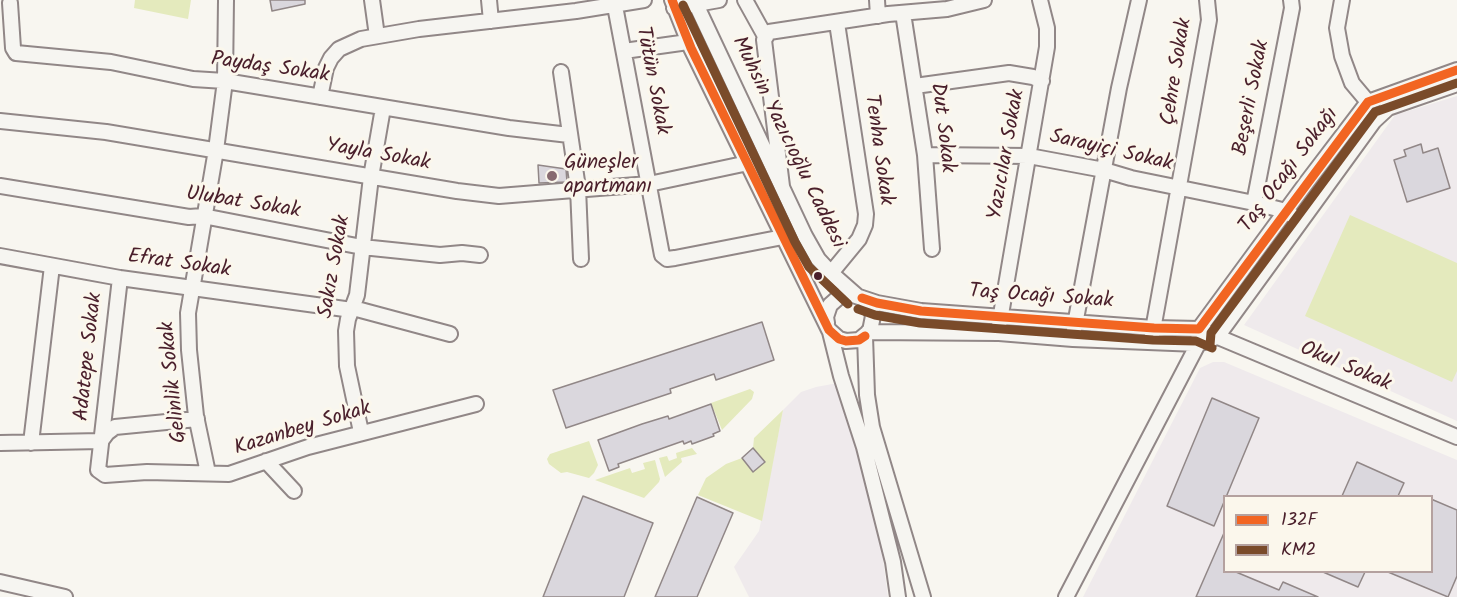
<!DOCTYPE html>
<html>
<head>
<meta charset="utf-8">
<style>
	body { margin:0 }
	#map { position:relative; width:1457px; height:597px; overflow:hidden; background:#f8f6f0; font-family:Kalam,sans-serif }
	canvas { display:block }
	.legend { position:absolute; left:1223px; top:495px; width:210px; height:78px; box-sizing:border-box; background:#fbf7ec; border:2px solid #b4a19f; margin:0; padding:8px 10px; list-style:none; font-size:18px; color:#4a1f2b }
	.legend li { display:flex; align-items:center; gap:12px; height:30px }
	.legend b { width:30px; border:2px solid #b4a19f }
</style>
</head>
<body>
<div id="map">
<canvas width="1457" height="597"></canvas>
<ul class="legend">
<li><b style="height:8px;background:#f26522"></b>132F</li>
<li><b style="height:8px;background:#7a4b2a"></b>KM2</li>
</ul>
</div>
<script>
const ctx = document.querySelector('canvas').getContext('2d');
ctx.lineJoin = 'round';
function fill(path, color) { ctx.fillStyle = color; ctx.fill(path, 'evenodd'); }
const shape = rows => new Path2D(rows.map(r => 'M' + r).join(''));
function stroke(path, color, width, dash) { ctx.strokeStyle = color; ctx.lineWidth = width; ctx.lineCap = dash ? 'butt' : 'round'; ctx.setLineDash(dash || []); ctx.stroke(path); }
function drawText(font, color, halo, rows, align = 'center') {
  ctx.font = font + ' Kalam,sans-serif'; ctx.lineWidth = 6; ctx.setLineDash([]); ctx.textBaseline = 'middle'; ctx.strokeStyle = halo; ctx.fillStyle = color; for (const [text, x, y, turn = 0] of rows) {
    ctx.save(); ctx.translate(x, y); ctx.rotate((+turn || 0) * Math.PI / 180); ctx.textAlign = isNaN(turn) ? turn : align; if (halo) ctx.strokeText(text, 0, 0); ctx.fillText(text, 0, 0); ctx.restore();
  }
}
fill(shape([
	[1457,96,1457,421,1244,325,1395,115],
	[1213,362,1224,362,1457,460,1457,597,1083,597,1200,368],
	[1224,496,1432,496,1432,572,1224,572],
	[843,382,881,544,888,597,749,597,734,567,759,531,783,410,801,392,816,387]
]), '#efeaec');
fill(shape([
	[135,0,191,0,188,19,134,8],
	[1350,215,1457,263,1457,371,1452,382,1305,316],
	[750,389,754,392,752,399,722,430,711,403],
	[783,410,762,521,698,495,706,478,726,464,742,458,753,472,765,462,753,448,754,438],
	[589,441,598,465,594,473,589,478,567,472,561,473,549,464,547,459,550,454],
	[692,448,697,454,681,458,682,462,665,477,659,458,667,456,669,461,677,458,676,453],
	[655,460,660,479,659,482,644,498,595,480,630,468,632,473,645,469,643,463]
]), '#e4eabd');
const building = shape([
	[270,0,305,0,305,4,272,11,270,0],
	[1421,144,1423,153,1438,148,1450,188,1407,202,1394,160,1406,156,1404,150,1421,144],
	[538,165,566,169,567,182,539,183,538,165],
	[762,322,774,360,716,380,714,374,670,389,671,393,566,428,553,390,762,322],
	[1212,398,1259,418,1214,526,1167,506,1212,398],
	[711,404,720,431,713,434,714,436,692,444,691,441,684,444,683,441,618,464,619,467,609,471,598,440,642,424,668,416,669,419,711,404],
	[753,448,765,462,753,472,742,458,753,448],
	[1357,462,1404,483,1398,496,1342,496,1357,462],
	[583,496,653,523,624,597,543,597,583,496],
	[697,497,733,513,697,597,655,597,697,497],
	[1431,499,1457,510,1457,576,1448,597,1388,572,1431,572,1431,499],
	[1224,533,1224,572,1236,572,1279,590,1283,582,1318,597,1196,597,1224,533],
	[1323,572,1365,572,1358,587,1323,572]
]);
fill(building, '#dad7dd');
stroke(building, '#918787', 1.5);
const minor = shape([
	[372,0,377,36],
	[489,0,491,21],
	[672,0,691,48,829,330,839,339,846,341,859,340,870,331,873,316,868,302,862,298,850,294,844,295,839,297,830,305,826,317,827,323],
	[694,0,805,236,818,259,831,273,856,295],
	[745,0,765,36],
	[877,0,878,16],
	[1342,0,1337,28,1342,56,1352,83,1368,102],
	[10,3,13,48,16,53,111,62,193,79,225,81,509,128,569,135],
	[615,6,662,255,667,259,675,258,783,237],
	[674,8,719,0],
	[903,13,925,155,932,249],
	[624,51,688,42],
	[561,72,578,188,581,259],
	[915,86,1009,73,1033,77,1042,81],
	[320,97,326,68,331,58,339,49,361,39,419,29,576,11,644,0],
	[0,121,106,132,457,191,499,196,649,184,748,163],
	[925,155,1029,156,1104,170,1131,178,1254,203,1286,211,1293,216],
	[0,186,189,217,203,216,362,247,440,255,462,253,480,255],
	[782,186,764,40,769,32,888,14,947,9,984,0],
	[1254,203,1292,8,1291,0],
	[0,256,120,278,352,310],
	[831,273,859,239,865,225,866,214,837,23],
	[120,278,98,470,105,475,147,472,229,474,308,447,476,404],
	[862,298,877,303,921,311,1154,328,1199,329,1457,437],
	[353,308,450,334],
	[999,326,1047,47,1047,28,1040,0],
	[1074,330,1119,88,1139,0],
	[830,332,841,376,864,447,893,562,898,597],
	[868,332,999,333,1073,339,1198,344,1217,337,1374,121,1388,108,1457,84],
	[1152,335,1209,20,1207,0],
	[865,336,867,395,872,427,923,597],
	[361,432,347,366,346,331,348,319,357,295,371,177,383,108],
	[0,443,101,441,107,433,115,427,197,419],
	[31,443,52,266],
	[266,461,294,491],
	[208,473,196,416,189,350,188,313,216,150,225,81,226,0],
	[0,582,65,597],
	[1066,597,1198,344,1199,329,1307,182,1368,102,1457,70]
]);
stroke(minor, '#918787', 18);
stroke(minor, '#f6f5f1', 14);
stroke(shape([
	[672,0,691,48,829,330,839,339,846,341,859,340,865,336],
	[862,298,877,303,921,311,1154,328,1199,329,1368,102,1457,70]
]), '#f26522', 9);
stroke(shape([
	[683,5,795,242,809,267,848,304],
	[858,309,875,315,920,323,1153,340,1196,341,1212,348],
	[1210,345,1211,333,1375,112,1457,83]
]), '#7a4b2a', 9);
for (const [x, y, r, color] of [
	[552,176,6,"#876a70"],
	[818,276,5,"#4a1f2b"]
]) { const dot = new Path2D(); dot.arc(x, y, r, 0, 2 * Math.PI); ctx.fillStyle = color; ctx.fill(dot); stroke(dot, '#fbf7ec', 2); }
drawText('21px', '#4a1f2b', '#fbf7ec', [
	["Paydaş Sokak",270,69,8],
	["Çehre Sokak",1178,72,-81],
	["Tütün Sokak",651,81,79],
	["Beşerli Sokak",1253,98,-79],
	["Dut Sokak",941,128,83],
	["Muhsin Yazıcıoğlu Caddesi",787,143,64],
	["Tenha Sokak",877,150,82],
	["Sarayiçi Sokak",1111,152,13],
	["Yazıcılar Sokak",1008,155,-80],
	["Yayla Sokak",378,156,10],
	["Taş Ocağı Sokağı",1290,171,-53],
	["Ulubat Sokak",243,204,9],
	["Efrat Sokak",179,265,8],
	["Sakız Sokak",336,267,-80],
	["Taş Ocağı Sokak",1041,298,4],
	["Adatepe Sokak",90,357,-84],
	["Okul Sokak",1345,368,23],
	["Gelinlik Sokak",175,382,-96],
	["Kazanbey Sokak",303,430,-17]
]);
drawText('21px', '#4a1f2b', '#fbf7ec', [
	["Güneşler",564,164],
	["apartmanı",564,188]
], 'left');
</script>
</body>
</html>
